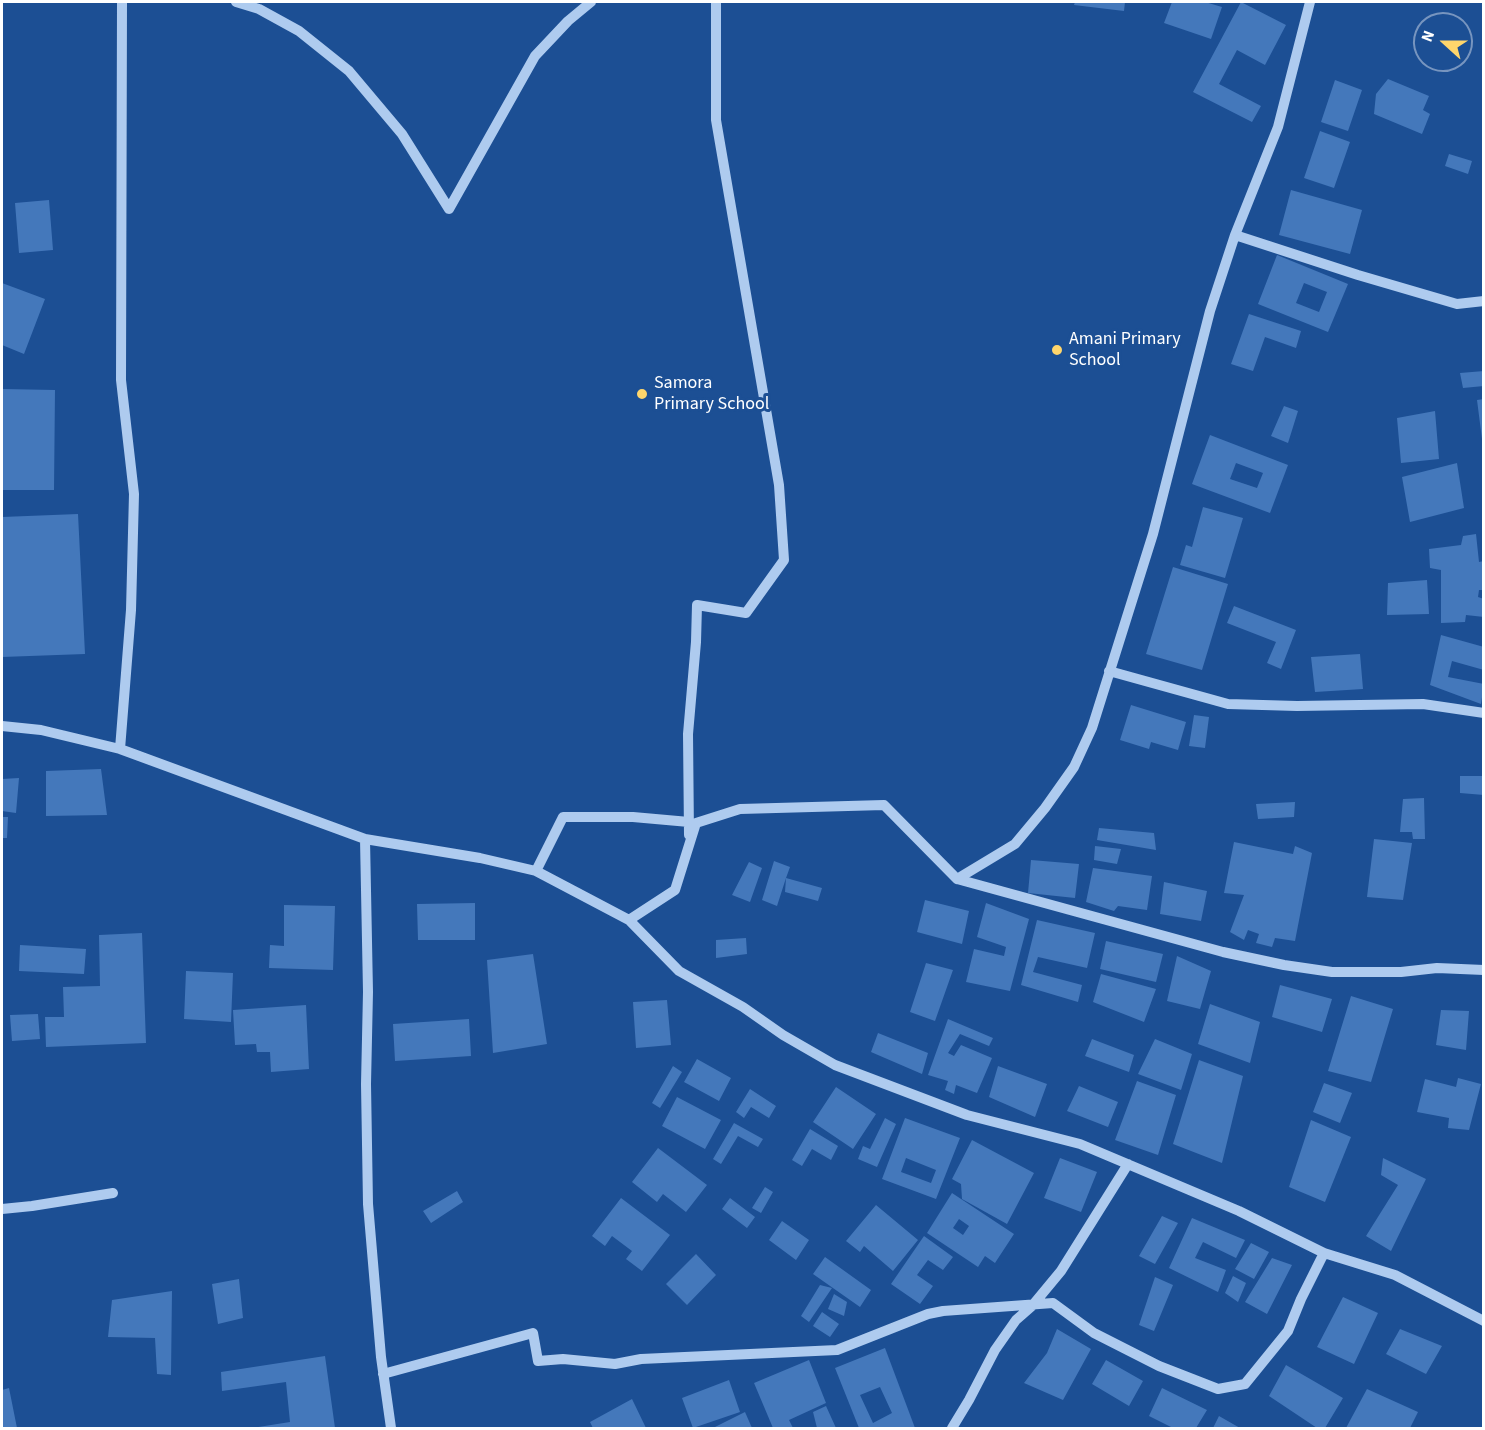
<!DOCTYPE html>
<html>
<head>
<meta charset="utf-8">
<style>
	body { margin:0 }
	#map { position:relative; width:1485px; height:1430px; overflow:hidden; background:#1c4f94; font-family:"Source Sans 3",sans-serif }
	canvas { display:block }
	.frame { position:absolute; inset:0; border:3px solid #fff; pointer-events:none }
	.north { position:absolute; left:1413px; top:12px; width:60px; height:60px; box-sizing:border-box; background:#1c4f94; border:2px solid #7795bf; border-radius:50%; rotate:291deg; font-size:16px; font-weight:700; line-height:24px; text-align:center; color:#fff }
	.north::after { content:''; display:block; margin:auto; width:21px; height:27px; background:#ffd66c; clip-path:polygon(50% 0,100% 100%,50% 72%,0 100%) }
</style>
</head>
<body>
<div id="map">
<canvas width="1485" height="1430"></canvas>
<div class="frame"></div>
<div class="north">N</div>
</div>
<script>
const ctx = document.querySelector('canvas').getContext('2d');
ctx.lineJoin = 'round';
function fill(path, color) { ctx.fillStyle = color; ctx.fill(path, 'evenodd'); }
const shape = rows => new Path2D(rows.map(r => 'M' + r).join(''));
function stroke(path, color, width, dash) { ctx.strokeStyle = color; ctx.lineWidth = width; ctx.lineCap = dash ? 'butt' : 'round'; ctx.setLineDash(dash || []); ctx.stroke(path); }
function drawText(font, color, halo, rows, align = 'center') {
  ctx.font = font + ' "Source Sans 3",sans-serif'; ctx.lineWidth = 6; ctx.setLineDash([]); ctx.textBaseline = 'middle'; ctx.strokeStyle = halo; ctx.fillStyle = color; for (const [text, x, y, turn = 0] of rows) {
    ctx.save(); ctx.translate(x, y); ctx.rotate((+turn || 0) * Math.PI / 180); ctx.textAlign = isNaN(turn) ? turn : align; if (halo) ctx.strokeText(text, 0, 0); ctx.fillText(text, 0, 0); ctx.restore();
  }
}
fill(shape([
	[1075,2,1125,2,1124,11,1074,5],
	[1172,2,1205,2,1222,7,1211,39,1164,23],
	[1241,2,1286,25,1265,65,1237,50,1219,84,1261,106,1252,122,1193,92],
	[1388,79,1429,96,1423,110,1430,114,1422,134,1374,114,1376,94],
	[1335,80,1362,90,1348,131,1321,122],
	[1320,131,1350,142,1334,188,1304,178],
	[1449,154,1472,161,1468,174,1445,166],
	[1291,190,1362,210,1350,254,1279,235],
	[49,200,53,250,19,253,15,203],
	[1277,255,1348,284,1328,332,1258,304],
	[1304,283,1327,292,1319,312,1296,303],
	[2,283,45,299,24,354,2,345],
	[1249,314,1301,331,1296,348,1265,337,1253,371,1231,364],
	[1484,371,1484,386,1463,388,1460,373],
	[2,389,55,390,54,490,2,490],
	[1484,399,1484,439,1482,439,1477,400],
	[1284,406,1298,411,1288,443,1271,436],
	[1435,411,1439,459,1401,463,1397,418],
	[1210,435,1288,465,1270,513,1192,484],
	[1236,463,1263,473,1257,488,1230,479],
	[1457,463,1464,508,1410,522,1402,477],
	[1203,507,1243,518,1225,578,1180,565,1186,545,1192,547],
	[78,514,85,654,2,657,2,517],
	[1476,534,1479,562,1484,561,1484,590,1479,590,1478,597,1484,599,1484,617,1466,615,1465,622,1441,623,1441,570,1430,568,1429,549,1461,545,1463,536],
	[1173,567,1228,584,1202,670,1146,654],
	[1427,580,1429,614,1387,615,1388,583],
	[1234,606,1296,630,1281,669,1267,663,1276,642,1227,623],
	[1441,635,1484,647,1484,670,1452,661,1448,677,1484,684,1481,704,1430,685],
	[1360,654,1363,689,1315,692,1311,657],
	[1131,705,1186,722,1178,750,1151,742,1149,749,1120,740],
	[1194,715,1209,717,1205,748,1189,746],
	[101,769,107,815,46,816,46,771],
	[1460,776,1484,776,1484,795,1460,793],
	[19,778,16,813,2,811,2,779],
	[1424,798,1425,839,1413,839,1412,832,1400,832,1403,799],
	[1295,802,1294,817,1258,819,1256,804],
	[2,817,8,817,7,838,2,838],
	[1099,828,1154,833,1156,850,1097,840],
	[1374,839,1412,843,1403,900,1367,897],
	[1234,842,1293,854,1295,846,1312,853,1295,941,1275,938,1272,947,1256,943,1259,934,1248,930,1244,940,1230,932,1244,895,1224,893],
	[1095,846,1121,849,1117,864,1094,860],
	[1031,860,1079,864,1075,898,1028,893],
	[774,861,790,867,786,878,822,888,818,901,785,892,786,878,777,906,762,900],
	[749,862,762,868,750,902,732,895],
	[1093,868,1152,876,1147,910,1118,906,1114,911,1086,902],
	[1164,882,1207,891,1201,921,1160,914],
	[925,900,969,911,962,944,917,932],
	[475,903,475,940,418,940,417,904],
	[986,903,1029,919,1010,991,966,982,974,949,1004,956,1006,947,977,937],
	[284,905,335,906,333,970,269,968,270,945,284,946],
	[1037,920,1095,933,1087,968,1038,957,1033,972,1082,985,1078,1002,1021,985],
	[142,933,146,1043,46,1047,45,1017,64,1017,63,987,100,986,99,935],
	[746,938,747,954,716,958,716,940],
	[1106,941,1163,954,1156,982,1100,969],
	[20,945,86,949,84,974,19,971],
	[533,954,547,1044,493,1053,487,960],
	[1177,956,1211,971,1200,1009,1167,1001],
	[926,963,953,970,935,1021,910,1012],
	[186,971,233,973,231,1022,184,1019],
	[1101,974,1156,989,1144,1022,1093,1002],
	[1280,985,1332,999,1322,1032,1272,1017],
	[1351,996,1393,1009,1371,1082,1328,1071],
	[667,1000,671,1045,636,1048,633,1002],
	[1210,1004,1260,1022,1250,1063,1198,1044],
	[306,1005,309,1069,271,1072,270,1052,257,1052,256,1044,235,1045,233,1010],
	[1441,1010,1469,1011,1466,1050,1436,1045],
	[38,1014,40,1039,12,1041,10,1015],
	[469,1019,471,1056,395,1061,393,1024],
	[948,1019,993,1038,989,1046,960,1034,948,1053,954,1056,961,1045,992,1058,977,1093,956,1085,954,1094,945,1090,948,1081,928,1075],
	[878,1033,928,1053,922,1074,871,1052],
	[1092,1039,1134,1055,1129,1072,1085,1056],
	[1155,1039,1192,1054,1181,1090,1138,1074],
	[697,1059,731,1078,719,1101,684,1082],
	[1199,1060,1243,1076,1222,1163,1173,1144],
	[673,1066,682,1072,660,1108,652,1103],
	[998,1066,1047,1084,1035,1117,989,1097],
	[1458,1078,1481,1084,1469,1130,1448,1128,1449,1118,1417,1112,1425,1079,1456,1087],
	[1137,1081,1176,1095,1158,1155,1115,1140],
	[1324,1083,1352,1093,1340,1123,1313,1112],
	[1079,1086,1118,1102,1108,1127,1067,1111],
	[836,1087,876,1114,853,1149,813,1122],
	[750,1089,776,1106,769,1118,751,1107,744,1118,736,1112],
	[677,1097,721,1120,705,1149,662,1126],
	[885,1118,896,1124,877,1167,858,1159,863,1146,870,1149],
	[905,1118,960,1138,936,1199,882,1179],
	[906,1158,936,1170,931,1183,901,1172],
	[1311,1120,1351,1137,1325,1202,1289,1187],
	[734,1123,763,1139,758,1147,738,1136,721,1164,713,1159],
	[810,1129,838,1146,831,1160,812,1149,802,1166,792,1160],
	[972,1140,1034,1173,1007,1224,962,1199,961,1184,952,1179],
	[658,1148,707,1185,686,1212,663,1194,657,1202,632,1182],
	[1060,1158,1097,1172,1081,1212,1044,1198],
	[1383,1158,1426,1179,1391,1251,1366,1236,1398,1185,1381,1175],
	[765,1187,773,1192,761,1213,752,1208],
	[457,1191,463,1202,431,1223,423,1211],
	[952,1193,1014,1234,995,1263,985,1256,978,1267,927,1233],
	[959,1219,969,1226,963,1235,953,1228],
	[621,1198,670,1235,642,1271,626,1259,632,1251,612,1236,605,1246,592,1236],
	[730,1198,755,1217,747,1228,722,1209],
	[876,1205,918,1240,893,1271,864,1246,860,1252,846,1241],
	[1162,1216,1178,1223,1155,1264,1139,1256],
	[1192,1218,1245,1240,1236,1258,1203,1242,1195,1258,1226,1270,1218,1292,1169,1268],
	[782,1221,809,1240,796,1260,769,1240],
	[924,1236,953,1257,943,1270,928,1260,917,1275,933,1286,920,1304,891,1284],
	[1251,1243,1269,1252,1254,1279,1235,1269],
	[696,1254,716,1275,687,1305,666,1284],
	[825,1257,871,1290,860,1307,813,1274],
	[1272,1258,1292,1265,1267,1314,1245,1302],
	[1233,1276,1246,1283,1238,1302,1225,1293],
	[1155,1277,1173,1285,1154,1331,1139,1325],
	[239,1279,243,1318,218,1324,212,1284],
	[820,1285,832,1288,809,1322,801,1316],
	[172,1291,171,1375,157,1374,155,1338,108,1337,112,1300],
	[834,1294,847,1302,844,1316,828,1309],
	[1343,1297,1378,1313,1354,1364,1317,1347],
	[822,1312,839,1324,830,1337,813,1326],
	[1057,1329,1091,1349,1063,1400,1024,1383,1047,1353],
	[1400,1329,1442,1346,1426,1374,1386,1354],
	[885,1348,915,1428,859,1428,835,1368],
	[880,1387,892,1413,873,1423,860,1395],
	[325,1356,335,1428,252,1428,290,1422,286,1382,222,1391,221,1372],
	[809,1360,826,1403,789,1420,793,1428,773,1428,754,1383],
	[1106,1360,1143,1381,1129,1406,1092,1384],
	[1286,1365,1343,1398,1325,1428,1317,1428,1269,1396],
	[729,1380,740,1412,693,1428,682,1398],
	[9,1388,17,1428,2,1428,2,1390],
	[1162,1388,1207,1410,1196,1428,1173,1428,1149,1416],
	[1367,1389,1418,1412,1410,1428,1346,1428],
	[632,1399,646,1428,593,1428,590,1422],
	[826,1406,836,1428,817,1428,813,1412],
	[745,1412,752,1428,713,1428],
	[1219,1416,1240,1428,1213,1428]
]), '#4478bb');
stroke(shape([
	[236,2,259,9,299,31,349,71,402,134,449,209,535,56,568,21,591,2],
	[1235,235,1358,275,1457,304,1484,301],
	[1109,671,1228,704,1297,706,1423,704,1484,713],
	[2,726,41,730,120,749,365,839,480,858,536,871,629,920,679,971,743,1007,783,1035,835,1065,967,1115,1080,1144,1239,1211,1324,1253,1395,1275,1484,1321],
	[120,749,131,610,134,494,121,380,122,2],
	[689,835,688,734,696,642,697,605,746,613,784,560,779,485,716,120,716,2],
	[365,839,368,992,366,1084,368,1204,381,1357,391,1428],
	[536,871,563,817,633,817,689,822],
	[957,879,1223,952,1284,965,1332,972,1401,972,1437,968,1484,970],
	[629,920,675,890,696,823,740,809,884,805,957,879,1015,844,1045,808,1074,767,1092,728,1153,534,1210,311,1235,235,1278,127,1310,2],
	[2,1209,32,1206,113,1193],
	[383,1374,533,1333,538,1361,563,1359,615,1364,641,1359,837,1350,928,1314,943,1311,1053,1303,1094,1333,1159,1366,1218,1389,1245,1384,1288,1331,1301,1299,1324,1253],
	[952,1428,969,1400,995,1350,1016,1320,1032,1306,1061,1271,1128,1164]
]), '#aecbef', 10);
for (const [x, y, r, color] of [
	[1057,350,6,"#ffd66c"],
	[642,394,6,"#ffd66c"]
]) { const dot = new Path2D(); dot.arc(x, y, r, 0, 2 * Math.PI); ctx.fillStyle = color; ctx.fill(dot); stroke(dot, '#1c4f94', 2); }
drawText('18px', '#fff', '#1c4f94', [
	["Amani Primary",1069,340],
	["School",1069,361],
	["Samora",654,384],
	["Primary School",654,405]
], 'left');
</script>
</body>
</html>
